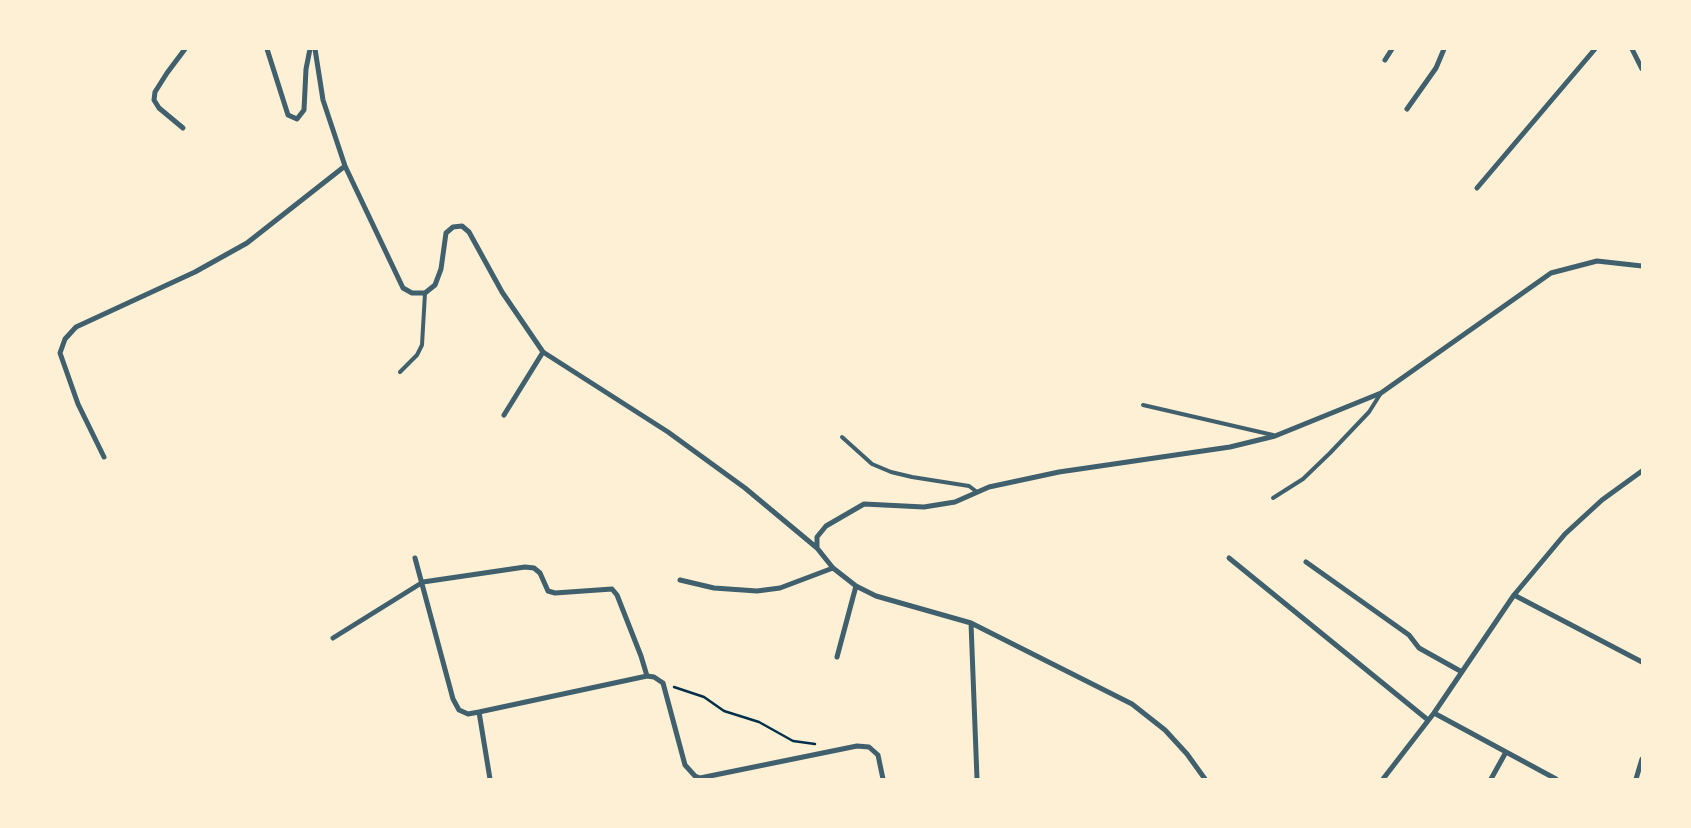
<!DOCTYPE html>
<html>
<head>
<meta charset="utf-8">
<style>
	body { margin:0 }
	#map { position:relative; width:1691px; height:828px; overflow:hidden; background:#fdf0d5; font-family:"DejaVu Sans",sans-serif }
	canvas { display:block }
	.frame { position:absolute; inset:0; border:50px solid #fdf0d5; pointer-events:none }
</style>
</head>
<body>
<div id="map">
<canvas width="1691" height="828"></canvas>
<div class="frame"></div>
</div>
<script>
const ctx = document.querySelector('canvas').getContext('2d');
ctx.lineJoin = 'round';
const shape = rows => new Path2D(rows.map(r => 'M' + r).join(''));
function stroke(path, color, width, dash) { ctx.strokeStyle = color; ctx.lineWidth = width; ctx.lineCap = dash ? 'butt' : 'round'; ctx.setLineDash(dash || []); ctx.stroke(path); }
stroke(shape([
	[674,687,704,697,724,711,759,722,793,741,815,744]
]), '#003049', 2.5);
stroke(shape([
	[400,372,417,355,422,345,425,293],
	[1143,405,1273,435],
	[842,437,872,464,891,472,912,477,969,486,977,492],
	[1273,498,1303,479,1330,453,1369,412,1381,393]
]), '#3f606c', 4);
stroke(shape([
	[267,49,288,115,297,119,304,110,306,69,310,49],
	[315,49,323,100,345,166,403,288,412,293,425,293,435,285,441,269,446,233,453,227,462,226,469,232,502,292,543,352,668,432,745,488,817,548],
	[1632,49,1642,69],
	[1385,60,1392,49],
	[1407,109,1436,68,1444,49],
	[183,128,159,108,154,100,155,92,167,73,185,49],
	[1477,188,1595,49],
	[504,415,543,352],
	[104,457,78,404,60,353,65,339,76,327,195,272,247,243,345,166],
	[415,558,453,699,459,710,468,714,479,712,647,676,654,677,663,683,685,765,695,776,700,778,857,746,869,747,878,755,883,779],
	[1229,558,1428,720],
	[1306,562,1409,635,1419,648,1462,672],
	[680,580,714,588,757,591,780,588,833,568],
	[1514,595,1642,662],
	[971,623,977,779],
	[333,638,423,582,525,567,534,568,540,573,548,591,555,593,612,589,617,595,641,656,647,676],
	[837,657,856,586],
	[479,712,490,779],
	[1434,713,1556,779],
	[1205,779,1187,754,1165,730,1132,704,971,623,876,596,856,586,833,568,817,548,817,537,826,526,864,504,924,507,955,502,989,487,1059,472,1230,447,1275,436,1381,393,1551,273,1597,261,1642,266],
	[1383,779,1434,713,1514,595,1565,534,1602,500,1642,471],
	[1491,779,1506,752],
	[1636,779,1642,759]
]), '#3f606c', 5);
</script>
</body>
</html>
